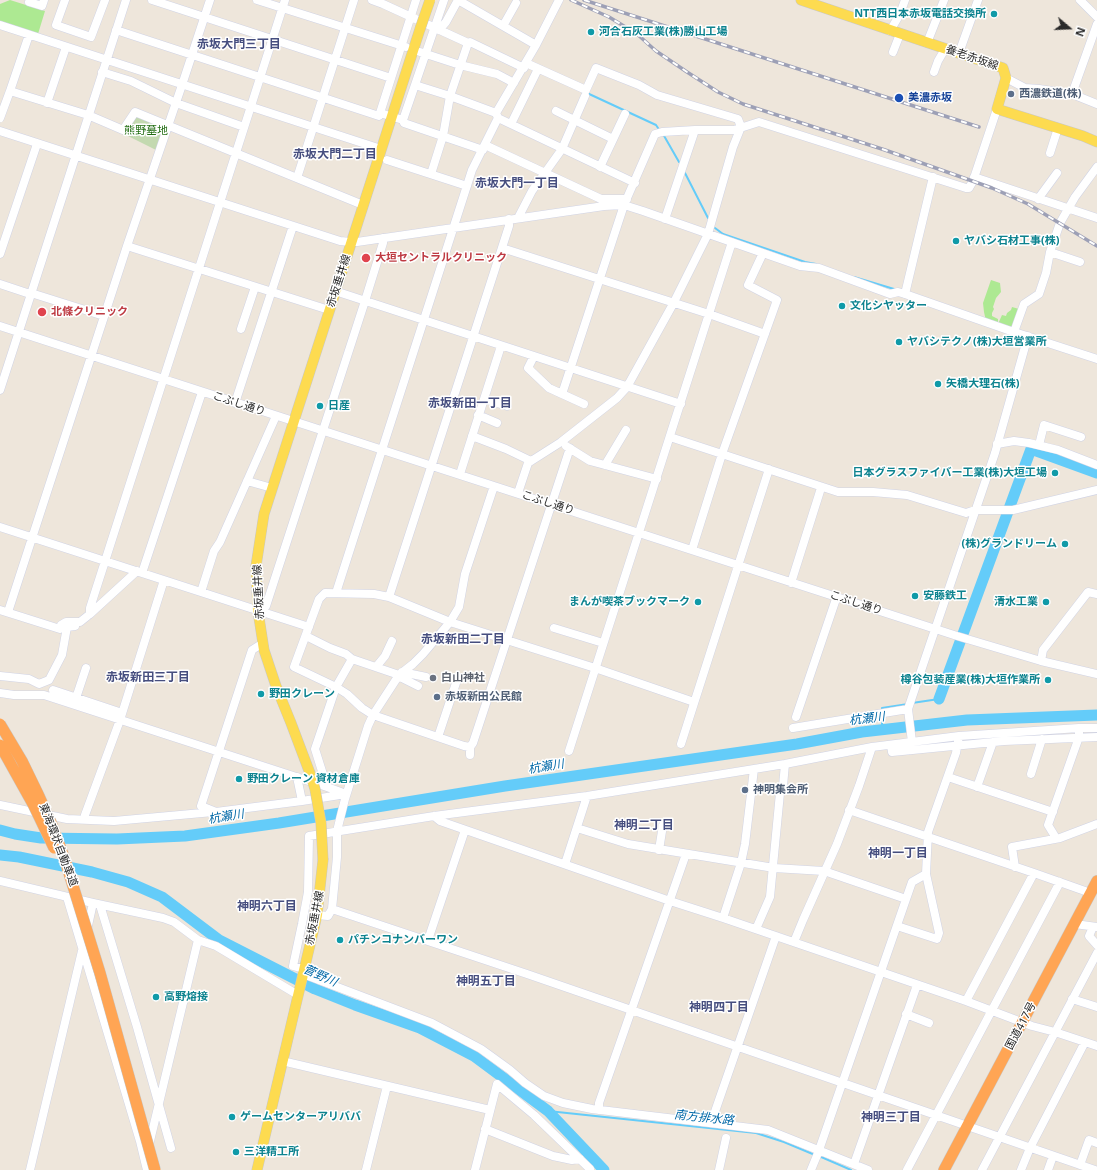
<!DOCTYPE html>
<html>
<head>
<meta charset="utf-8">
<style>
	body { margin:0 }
	#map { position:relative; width:1097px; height:1170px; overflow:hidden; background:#eee6db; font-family:"Noto Sans",sans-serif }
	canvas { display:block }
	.north { position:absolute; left:1049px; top:8px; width:40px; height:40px; -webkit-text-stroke:3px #fff; paint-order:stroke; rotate:109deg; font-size:11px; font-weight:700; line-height:16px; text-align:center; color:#2a2a2a }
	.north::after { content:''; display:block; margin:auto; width:14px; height:18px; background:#2a2a2a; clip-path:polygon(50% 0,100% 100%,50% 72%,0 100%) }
</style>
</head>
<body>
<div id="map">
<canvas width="1097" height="1170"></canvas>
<div class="north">N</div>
</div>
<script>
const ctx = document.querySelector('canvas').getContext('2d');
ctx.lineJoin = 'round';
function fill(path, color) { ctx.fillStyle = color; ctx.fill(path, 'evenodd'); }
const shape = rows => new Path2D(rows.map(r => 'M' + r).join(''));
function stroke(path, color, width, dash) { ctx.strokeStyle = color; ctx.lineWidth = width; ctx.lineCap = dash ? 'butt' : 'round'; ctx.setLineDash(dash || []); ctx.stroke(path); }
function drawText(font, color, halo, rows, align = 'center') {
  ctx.font = font + ' "Noto Sans","Noto Sans JP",sans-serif'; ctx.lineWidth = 3; ctx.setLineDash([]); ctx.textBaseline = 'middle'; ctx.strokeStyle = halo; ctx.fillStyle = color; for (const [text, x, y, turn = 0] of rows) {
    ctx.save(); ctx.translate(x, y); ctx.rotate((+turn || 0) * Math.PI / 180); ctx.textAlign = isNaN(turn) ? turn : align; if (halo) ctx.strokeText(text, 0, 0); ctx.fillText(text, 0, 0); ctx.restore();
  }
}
fill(shape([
	[10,0,45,11,38,34,0,23,0,4],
	[991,280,1000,283,1001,292,996,298,993,307,994,309,992,313,992,316,998,319,998,322,995,324,986,321,984,312,983,303],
	[1012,307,1019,309,1014,329,998,324,1002,315,1006,316,1007,313,1011,310]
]), '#ade992');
fill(shape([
	[135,115,164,125,156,150,124,134]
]), '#c3d9b0');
stroke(shape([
	[587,93,656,125,660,131],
	[663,134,679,162],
	[685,173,708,218],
	[715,228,723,234,805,262,816,264],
	[854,277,894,289],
	[912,703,939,699],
	[882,711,882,708,908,704],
	[882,730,882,716],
	[548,1111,756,1133,784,1142,815,1155],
	[819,1156,851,1170]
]), '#64ccf9', 2);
stroke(shape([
	[939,699,1031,449,1097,473],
	[0,830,15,834,41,838,117,839,185,836,279,823,505,786,797,744,862,732,967,720,1097,715],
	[0,855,19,857,92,872,128,882,162,897,219,940,315,989,355,1005,420,1028,474,1056,548,1111,604,1170]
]), '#64ccf9', 11);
const minor = shape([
	[30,0,29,2,42,6,44,0],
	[65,0,56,25,91,37,105,0],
	[152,0,391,78],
	[257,0,406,47],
	[372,0,383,4,468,43,450,96,443,136,431,174],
	[458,0,536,45],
	[1080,0,1097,17],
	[0,25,381,149],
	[503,26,516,3],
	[116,30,379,116,380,113,403,120,444,0],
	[439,30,446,22,458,0],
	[890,31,900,14,905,0],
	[468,43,470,42,524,68],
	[927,43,944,0],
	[420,52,460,65,497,74,514,83],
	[893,52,900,34],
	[959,53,978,0],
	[102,72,131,81,176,103,244,127],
	[934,72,938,61,945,49],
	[1006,78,1025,88,1039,89,1072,94,1097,104],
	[415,85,450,96,496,113],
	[10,91,29,35],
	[1072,94,1097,24],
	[47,103,66,47],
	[556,111,613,139],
	[380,113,416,0],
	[0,118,10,91,88,115,123,130,135,112,363,205],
	[498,118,635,183],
	[403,120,404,123,483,150],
	[511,124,538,69],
	[0,131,340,241,351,242,357,242,604,206,624,205,643,211,800,266,819,268,890,294,898,292,905,294,1008,330,1097,359],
	[485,145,601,199,627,199],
	[1050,153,1058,128],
	[387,160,467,186],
	[600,167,625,114],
	[974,177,1097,218],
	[297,178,354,0],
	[1038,199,1057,173],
	[518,218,532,191,562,149,585,96],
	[665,219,695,130],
	[127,246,329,310],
	[502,248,709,314,765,334],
	[1050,252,1080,262],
	[0,254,37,144],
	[0,284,30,294],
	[335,291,681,404],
	[31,293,104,316],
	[905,294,933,177],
	[0,326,957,636,1041,661,1097,674],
	[241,329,255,287],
	[1014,332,1024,304,1039,294,1046,273,1050,252,1060,223,1075,197,1097,167],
	[534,356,528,368,549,388,562,394],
	[0,390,126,0],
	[484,399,507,406],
	[235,403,293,226],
	[584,404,562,394,624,205,655,134,662,132,695,130,734,130,759,122,966,188,969,188,973,181,997,109],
	[478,415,497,423],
	[472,436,506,449,531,461],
	[670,437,838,492,873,492,907,495,966,513,975,510,1013,510,1097,490],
	[997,444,1014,441,1029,443,1058,450,1097,465],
	[1039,445,1044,425,1081,437],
	[566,446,590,461,657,479],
	[605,465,626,430],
	[460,474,501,346],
	[247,481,272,488],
	[518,493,528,463,561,442,617,398,627,387,673,304,708,234,733,147,741,127,738,119,657,95,639,85,596,68,586,90,526,63],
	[0,527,309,627],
	[692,550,722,454,777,300,748,285,763,253],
	[142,573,202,392],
	[791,583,821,488],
	[201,592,214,551,220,542,276,416],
	[336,593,472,170,498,118,496,113,536,45,559,0],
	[389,597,509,226,509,219],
	[0,610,60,629,61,625,66,622,80,622,90,614,90,608,285,0],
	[258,611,266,606,365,301,383,243,383,238],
	[8,612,127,246,182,85,210,0],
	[90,614,137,571],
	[554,628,603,643],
	[306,636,330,648,346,654,352,659,336,687,315,749,327,787,346,794],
	[263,643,252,650,201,806,216,812,302,801],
	[352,659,399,675],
	[1041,661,1043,650,1088,592,1097,594],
	[376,667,385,656,392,641],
	[402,672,426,677],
	[0,676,29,679,39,684,49,680,62,655,67,627,75,626],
	[398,676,418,686],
	[53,690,122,713],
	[0,693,14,695,44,695,327,787],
	[76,698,86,668],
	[796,717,837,596],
	[793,728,908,709],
	[1079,728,1097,728],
	[438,737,458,677],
	[912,742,908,709,995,453,1028,336],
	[681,744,769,469],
	[891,745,892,752,1004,741,1097,737],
	[470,747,464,746,373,715,362,708,347,694,336,687,294,667,319,599,325,593,374,594,389,597,450,622,595,668,694,702],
	[569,751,732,242],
	[470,755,470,747,473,743,570,448],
	[1031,774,1042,739],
	[297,777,302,801,346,794],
	[948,777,1053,812],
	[977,787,993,742],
	[0,805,67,819,114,821,213,812],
	[849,810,1034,873,1085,891,1090,894],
	[85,815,120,720,164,580],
	[434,816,440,821,670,901,723,918,966,1001,1032,1026,1055,1032,1097,1046],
	[577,828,628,844,774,868,824,871,906,899],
	[659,850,663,825],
	[565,864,587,796],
	[1015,867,1012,847,1060,838,1097,824],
	[0,881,93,903,163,918,174,922,198,940,216,946,298,995],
	[67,897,140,1141,147,1170],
	[100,905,137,1027,171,1148],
	[332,909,527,974,1095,1170],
	[317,915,328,916,332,909,337,857,337,831,345,799,368,726,373,715,399,675,413,664,423,654,450,622,459,607,465,574,494,486],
	[723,918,741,863,745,844,754,769],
	[1075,924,1097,927],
	[897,926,937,939,939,933,926,874],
	[1093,927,1089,936,1097,945],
	[756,929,770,897,780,793,783,786,785,764],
	[87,930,93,903],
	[428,940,465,830],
	[794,942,803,920,837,844,859,786,872,747],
	[304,969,293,966,302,924,308,892,309,836,434,816,587,796,785,764,872,747,959,736,1079,728,1079,737,1048,825,1056,838],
	[303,974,432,1023,481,1049,510,1070,525,1083,544,1096,563,1103,592,1109,768,1130,868,1170],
	[1072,999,1097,1007],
	[966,1001,1034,873],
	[906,1014,929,1023],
	[282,1061,490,1110],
	[599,1110,599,1103,686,854],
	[711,1123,776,936],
	[485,1129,553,1156,572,1160,580,1159],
	[149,1145,198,940],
	[854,1164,917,985],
	[1080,1165,1089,1140,1097,1143],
	[30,1170,82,951],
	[366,1170,387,1086],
	[475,1170,497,1084,534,1115,590,1169],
	[719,1170,726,1138],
	[811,1170,818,1153,912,882,926,874,928,832,956,753,959,736],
	[907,1170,1060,882],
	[982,1170,1097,953],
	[1021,1170,1030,1148,1085,1042],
	[1048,1170,1053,1156]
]);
const major = shape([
	[801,0,1003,68,1006,78,997,109,1083,136,1097,142],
	[311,776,291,723,276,686,264,650,258,611,256,566,264,514,420,29],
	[257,1170,317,915,323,860]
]);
const highway = shape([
	[944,1170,1097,881]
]);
stroke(minor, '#d0d3e4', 9);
stroke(major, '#c8c8c8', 11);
stroke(highway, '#c8c8c8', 12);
stroke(minor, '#fff', 8);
stroke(major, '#fddb50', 10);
stroke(highway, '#ffa554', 11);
const rail = shape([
	[571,0,609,17,637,34,656,51,687,72,718,92,743,104,885,150,992,188,1028,204,1097,246],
	[584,0,979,127]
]);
stroke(rail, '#9da0b6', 3.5);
stroke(rail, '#fff', 2, [6]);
const majorBridge = shape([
	[420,29,430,0],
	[311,776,315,789,321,823,323,860]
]);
const highwayBridge = shape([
	[0,724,22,761,38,794,52,825,65,860,100,973,155,1170],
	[0,745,33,804,54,848]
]);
stroke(majorBridge, '#c8c8c8', 11, []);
stroke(highwayBridge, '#c8c8c8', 12, []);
stroke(majorBridge, '#fddb50', 10);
stroke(highwayBridge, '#ffa554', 11);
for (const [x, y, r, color] of [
	[994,14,4,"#0f9aa8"],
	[591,32,4,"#0f9aa8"],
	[1011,94,4,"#5c6f8a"],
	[899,98,5,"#1a4fb4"],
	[956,241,4,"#0f9aa8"],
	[366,258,5,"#e0444e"],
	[842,306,4,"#0f9aa8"],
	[42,312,5,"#e0444e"],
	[899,342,4,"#0f9aa8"],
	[938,384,4,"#0f9aa8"],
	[320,406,4,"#0f9aa8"],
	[1055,473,4,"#0f9aa8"],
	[1065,544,4,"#0f9aa8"],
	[915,596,4,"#0f9aa8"],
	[698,602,4,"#0f9aa8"],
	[1046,602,4,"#0f9aa8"],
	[433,678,4,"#6b7280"],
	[1048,680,4,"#0f9aa8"],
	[261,694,4,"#0f9aa8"],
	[437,697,4,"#5c6f8a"],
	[239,779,4,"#0f9aa8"],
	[745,790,4,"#5c6f8a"],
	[340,940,4,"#0f9aa8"],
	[156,997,4,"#0f9aa8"],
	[232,1117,4,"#0f9aa8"],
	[236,1152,4,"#0f9aa8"]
]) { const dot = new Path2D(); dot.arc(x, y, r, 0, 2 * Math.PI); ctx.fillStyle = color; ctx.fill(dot); stroke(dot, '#fff', 1.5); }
drawText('bold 11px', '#0d838f', '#fff', [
	["NTT西日本赤坂電話交換所",986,14,"right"],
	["河合石灰工業(株)勝山工場",599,32],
	["ヤバシ石材工事(株)",964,241],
	["文化シヤッター",850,306],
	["ヤバシテクノ(株)大垣営業所",907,342],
	["矢橋大理石(株)",946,384],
	["日産",328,406],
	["日本グラスファイバー工業(株)大垣工場",1047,473,"right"],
	["(株)グランドリーム",1057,544,"right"],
	["安藤鉄工",923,596],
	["まんが喫茶ブックマーク",690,602,"right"],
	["清水工業",1038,602,"right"],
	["樽谷包装産業(株)大垣作業所",1040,680,"right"],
	["野田クレーン",269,694],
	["野田クレーン 資材倉庫",247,779],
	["パチンコナンバーワン",348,940],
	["高野熔接",164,997],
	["ゲームセンターアリババ",240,1117],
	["三洋精工所",244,1152]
], 'left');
drawText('11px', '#2a2a2a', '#fff', [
	["養老赤坂線",972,58,19],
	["赤坂垂井線",339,281,-72],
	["こぶし通り",239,404,18],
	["こぶし通り",548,503,18],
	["赤坂垂井線",259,592,-93],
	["こぶし通り",856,603,18],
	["東海環状自動車道",58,845,69],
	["赤坂垂井線",315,918,-79],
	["国道417号",1021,1026,-62]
]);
drawText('bold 11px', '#4e5e75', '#fff', [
	["西濃鉄道(株)",1019,94],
	["赤坂新田公民館",445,697],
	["神明集会所",753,790]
], 'left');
drawText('bold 11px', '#164399', '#fff', [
	["美濃赤坂",908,98]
], 'left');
drawText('11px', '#236e13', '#fff', [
	["熊野墓地",146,131]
]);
drawText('bold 11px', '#be3a42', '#fff', [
	["大垣セントラルクリニック",375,258],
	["北條クリニック",51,312]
], 'left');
drawText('bold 11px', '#5b616d', '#fff', [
	["白山神社",441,678]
], 'left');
drawText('bold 12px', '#464e7f', '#fff', [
	["赤坂大門三丁目",239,45],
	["赤坂大門二丁目",335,155],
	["赤坂大門一丁目",517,184],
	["赤坂新田一丁目",470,404],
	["赤坂新田二丁目",463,640],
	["赤坂新田三丁目",148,678],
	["神明二丁目",644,826],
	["神明一丁目",898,854],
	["神明六丁目",267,907],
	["神明五丁目",486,982],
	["神明四丁目",719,1008],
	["神明三丁目",891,1118]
]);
drawText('italic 12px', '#0168a7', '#fff', [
	["杭瀬川",867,719,-7],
	["杭瀬川",546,767,-9],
	["杭瀬川",226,817,-9],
	["菅野川",320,976,24],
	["南方排水路",704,1118,6]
]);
</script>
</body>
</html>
